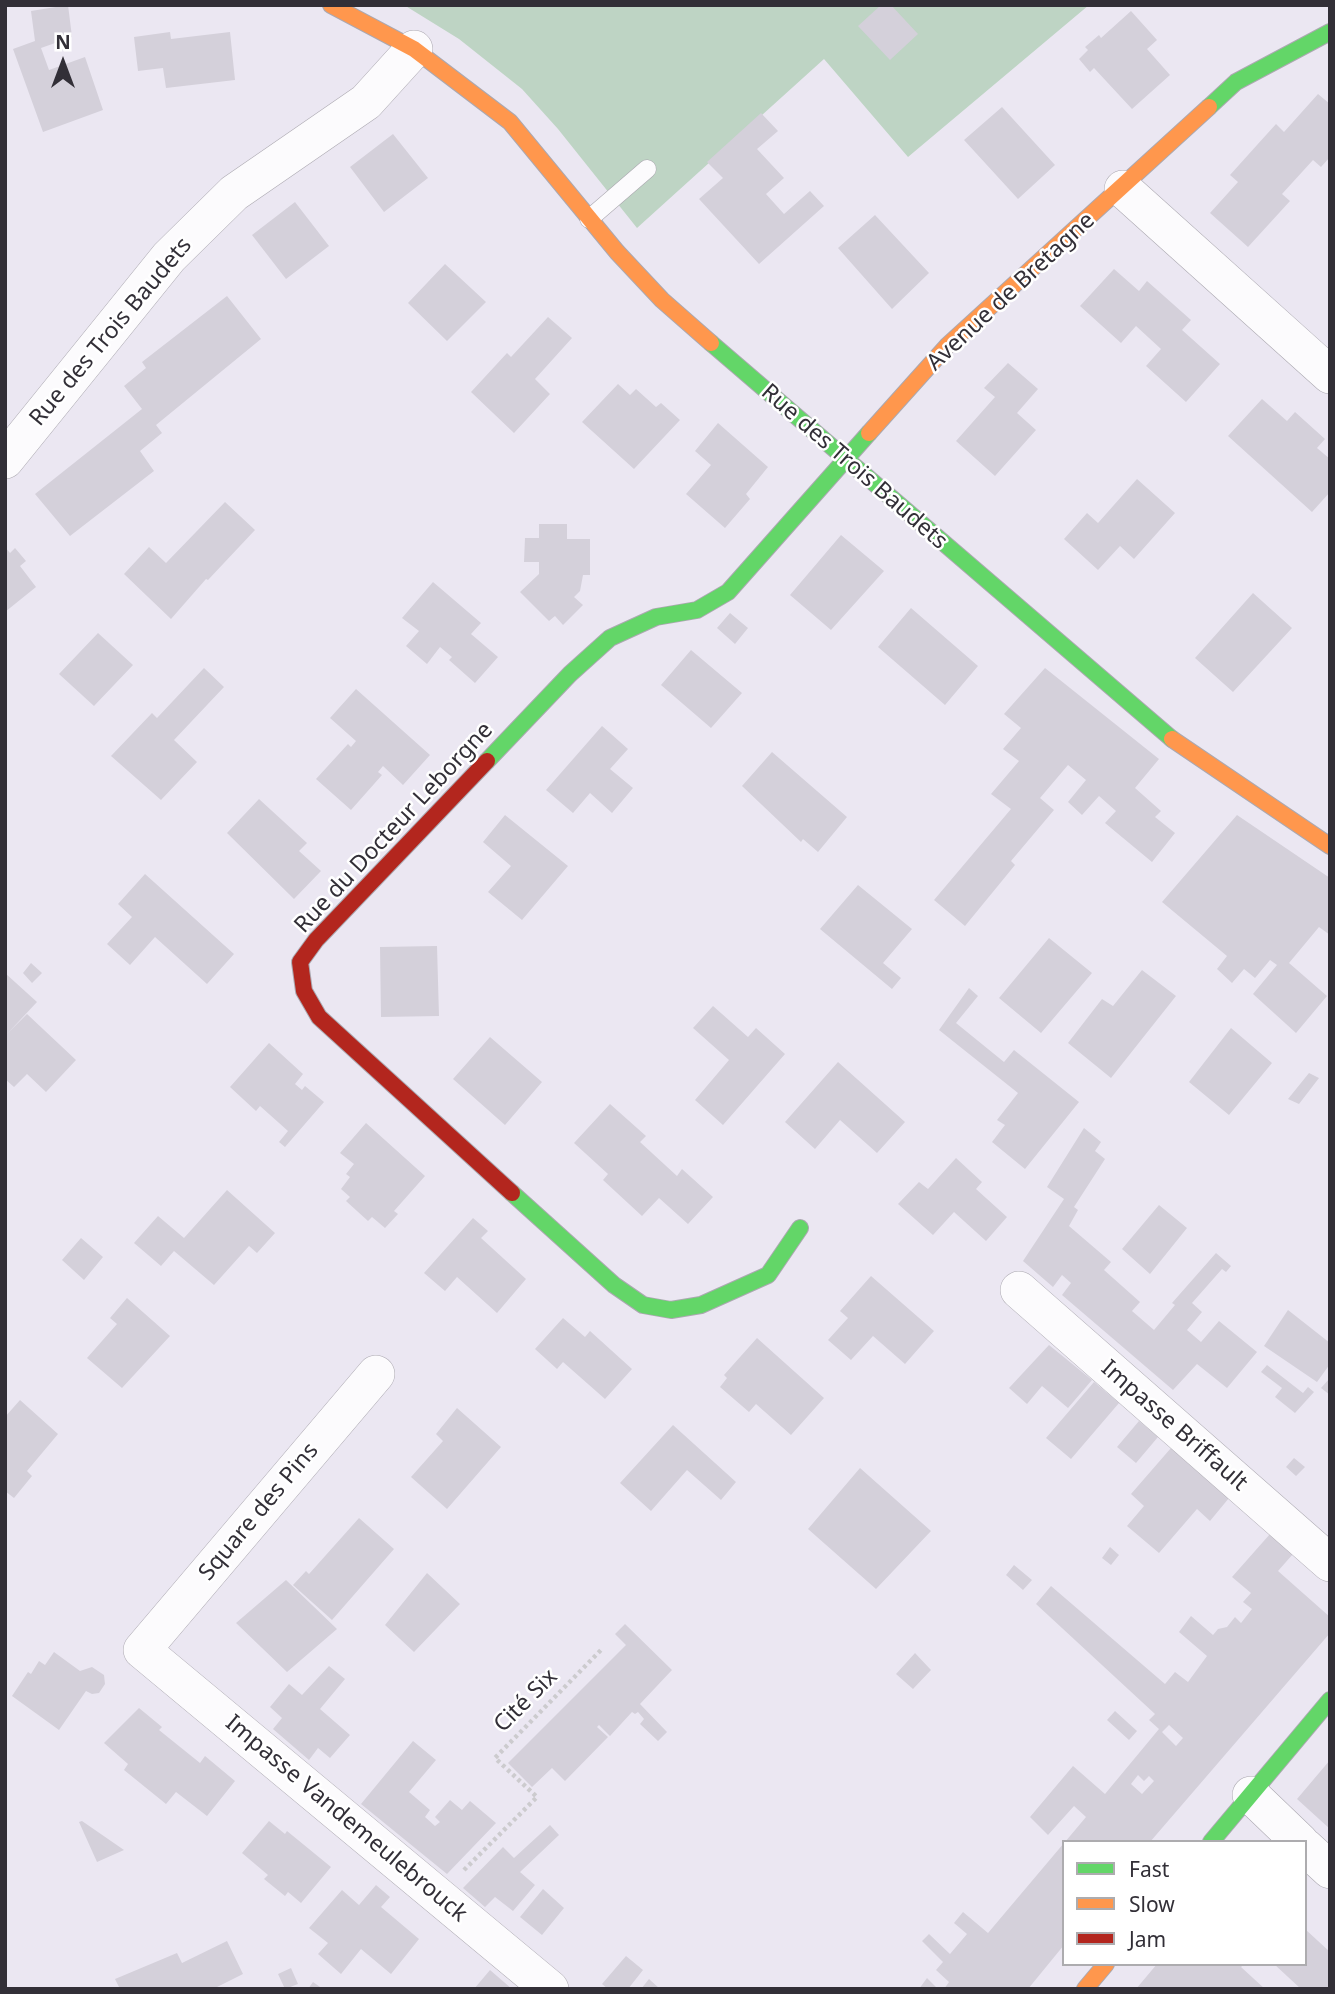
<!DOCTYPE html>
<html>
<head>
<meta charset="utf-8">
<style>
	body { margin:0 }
	#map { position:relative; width:1335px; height:1994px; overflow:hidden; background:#ebe7f2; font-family:"Noto Sans",sans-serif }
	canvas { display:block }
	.frame { position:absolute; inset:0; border:7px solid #322f37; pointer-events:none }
	.legend { position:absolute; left:1062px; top:1840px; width:245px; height:126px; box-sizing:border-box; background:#fff; border:2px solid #adacaf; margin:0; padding:9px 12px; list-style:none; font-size:21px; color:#322f37 }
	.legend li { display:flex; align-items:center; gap:14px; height:35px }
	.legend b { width:35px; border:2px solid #adacaf }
	.north { position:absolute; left:28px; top:28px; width:70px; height:70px; -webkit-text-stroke:5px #fff; paint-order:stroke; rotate:0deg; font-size:19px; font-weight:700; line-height:28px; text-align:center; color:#322f37 }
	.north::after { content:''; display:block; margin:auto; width:24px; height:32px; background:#322f37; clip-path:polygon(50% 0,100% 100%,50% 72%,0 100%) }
</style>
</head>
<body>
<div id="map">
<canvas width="1335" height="1994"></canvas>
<div class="frame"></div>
<ul class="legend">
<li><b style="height:9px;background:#63d668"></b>Fast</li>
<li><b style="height:9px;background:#ff974d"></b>Slow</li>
<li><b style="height:9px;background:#b3261e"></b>Jam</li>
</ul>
<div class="north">N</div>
</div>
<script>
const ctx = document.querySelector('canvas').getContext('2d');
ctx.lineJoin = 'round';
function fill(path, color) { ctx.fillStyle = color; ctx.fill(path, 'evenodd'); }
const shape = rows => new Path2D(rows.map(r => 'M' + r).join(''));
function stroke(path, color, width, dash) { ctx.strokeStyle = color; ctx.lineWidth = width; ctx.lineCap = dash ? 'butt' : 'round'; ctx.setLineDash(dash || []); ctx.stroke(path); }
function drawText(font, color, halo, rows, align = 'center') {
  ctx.font = font + ' "Noto Sans",sans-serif'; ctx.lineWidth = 5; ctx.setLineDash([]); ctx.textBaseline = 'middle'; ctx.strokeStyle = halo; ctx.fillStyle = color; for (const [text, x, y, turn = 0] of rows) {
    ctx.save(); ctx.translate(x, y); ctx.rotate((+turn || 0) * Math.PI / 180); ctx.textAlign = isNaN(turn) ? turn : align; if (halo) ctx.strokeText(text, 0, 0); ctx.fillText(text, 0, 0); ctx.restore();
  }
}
fill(shape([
	[404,5,1089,5,908,157,824,59,637,228,558,129,522,89,459,39]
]), '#bed4c4');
fill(shape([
	[68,5,72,37,41,48,49,70,85,57,103,110,43,132,13,49,35,41,31,11],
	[881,5,891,5,918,34,890,60,858,26],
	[1131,11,1157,40,1147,49,1170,75,1132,109,1094,68,1090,72,1079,59,1088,50,1085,47,1099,35,1101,38],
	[170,32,171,39,230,32,235,80,166,88,163,68,138,71,134,37],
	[1318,94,1330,104,1330,157,1321,167,1313,160,1282,194,1290,201,1248,247,1210,213,1238,182,1230,175,1257,145,1276,124,1284,132],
	[1002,107,1055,165,1018,199,964,140],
	[761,113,778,131,757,149,784,178,766,194,784,214,810,191,824,206,759,264,699,199,723,178,707,162],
	[393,134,428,178,384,212,350,167],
	[295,202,329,246,286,279,252,235],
	[875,215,929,273,892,309,838,248],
	[445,264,486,302,447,341,408,303],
	[1114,269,1139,291,1147,281,1191,320,1182,330,1220,364,1186,402,1146,366,1161,349,1136,326,1121,343,1080,306],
	[227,296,261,339,156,425,162,433,140,451,154,471,70,536,35,494,142,409,124,386,146,368,142,362],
	[548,317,572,338,535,379,550,394,514,433,471,392,507,353,511,357],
	[1008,363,1038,389,1017,413,1036,430,995,476,956,441,995,397,984,388],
	[618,384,630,395,636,389,656,407,661,403,680,420,634,469,582,422],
	[1262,399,1287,421,1295,412,1325,439,1317,448,1330,459,1330,492,1312,512,1228,436],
	[718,423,768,467,746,494,750,499,725,528,686,494,711,465,695,451],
	[1137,479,1175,513,1134,559,1120,546,1098,570,1064,539,1087,513,1098,523],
	[225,502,255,530,208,580,206,579,171,619,124,574,149,547,166,563],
	[539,524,567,524,567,539,590,539,590,575,583,575,580,591,574,597,583,605,563,625,555,616,549,621,520,592,539,574,539,562,524,562,525,538,539,538],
	[841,535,884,571,831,630,790,595],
	[5,547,10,553,15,548,26,561,20,566,36,587,5,612],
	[433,582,481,623,471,634,498,657,475,683,449,660,452,657,440,647,427,664,406,646,419,631,402,618],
	[1253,593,1292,628,1233,692,1195,658],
	[911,608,978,666,945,705,878,647],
	[730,613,748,628,735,644,717,628],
	[98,633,133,665,94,706,59,674],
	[691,650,742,693,711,728,661,685],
	[204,668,224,687,174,740,197,762,161,800,111,756,152,713,157,718],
	[1045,668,1159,759,1135,788,1161,811,1155,817,1175,833,1152,862,1105,823,1116,811,1099,796,1082,815,1068,802,1086,780,1068,765,1040,798,1054,810,1011,861,1015,865,965,926,934,900,1011,809,991,794,1019,761,1003,749,1021,728,1004,714],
	[356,689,430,755,403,785,383,766,378,772,382,775,351,810,316,779,348,744,351,747,356,741,330,718],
	[602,726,628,749,610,769,633,788,612,813,590,793,573,813,546,790],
	[772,752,847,817,818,852,803,839,801,842,742,786],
	[259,799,307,843,299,851,321,871,294,899,227,833],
	[505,815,568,866,522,920,488,892,511,866,483,842],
	[1237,815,1330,878,1330,935,1319,927,1289,963,1327,996,1296,1033,1253,994,1277,965,1270,960,1255,978,1244,969,1232,983,1217,969,1227,956,1162,902],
	[145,874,234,954,207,984,155,937,130,965,107,944,132,917,118,904],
	[858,885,912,929,883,963,901,978,892,989,820,929],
	[1049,938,1092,973,1041,1033,999,998],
	[437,946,439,1016,381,1017,380,947],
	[31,963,42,973,32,983,23,973],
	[1142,970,1176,996,1111,1078,1068,1043,1102,999,1113,1006],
	[5,973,37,1002,7,1034,27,1014,76,1060,46,1092,27,1074,14,1087,5,1079],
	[969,988,978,996,956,1023,1004,1062,1014,1050,1079,1102,1025,1169,992,1142,1005,1125,997,1120,1018,1093,939,1030],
	[713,1006,748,1037,756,1028,785,1054,723,1125,695,1100,729,1060,693,1028],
	[1231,1028,1272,1063,1229,1115,1189,1082],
	[490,1037,542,1082,505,1125,453,1079],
	[269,1043,303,1074,295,1084,302,1090,305,1086,324,1102,285,1147,279,1142,288,1131,260,1106,256,1111,230,1087],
	[838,1062,905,1122,877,1153,840,1120,815,1149,785,1122],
	[1309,1073,1319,1078,1299,1104,1288,1099],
	[610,1104,646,1136,640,1142,677,1176,682,1169,713,1197,688,1224,659,1198,642,1216,603,1180,608,1174,574,1143],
	[366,1123,425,1176,394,1211,398,1214,385,1228,372,1217,368,1221,346,1201,350,1197,341,1189,350,1177,346,1174,354,1164,340,1153],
	[1084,1128,1101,1142,1095,1151,1105,1159,1074,1207,1078,1210,1069,1226,1111,1262,1104,1270,1140,1302,1132,1311,1154,1330,1175,1305,1172,1303,1216,1253,1231,1266,1226,1272,1222,1269,1192,1303,1202,1312,1187,1330,1201,1342,1219,1321,1257,1352,1227,1388,1197,1364,1173,1390,1062,1295,1071,1283,1062,1275,1053,1287,1023,1261,1064,1199,1047,1187],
	[956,1158,982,1182,976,1189,1007,1217,986,1241,954,1212,933,1235,898,1204,919,1182,928,1189],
	[227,1190,275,1233,257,1253,249,1246,214,1285,174,1251,161,1266,134,1243,158,1216,184,1238],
	[1159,1205,1187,1228,1150,1274,1122,1249],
	[473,1218,488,1231,481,1238,526,1279,497,1313,457,1277,445,1291,424,1273],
	[81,1238,103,1257,84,1280,62,1260],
	[871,1276,934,1331,905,1364,873,1336,851,1360,828,1340,848,1318,840,1311],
	[127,1298,170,1336,122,1388,87,1358,117,1324,110,1318],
	[1288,1310,1330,1343,1330,1364,1317,1382,1264,1346],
	[563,1318,585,1337,590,1331,632,1369,605,1399,563,1362,557,1369,535,1349],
	[757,1338,824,1398,791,1435,756,1404,749,1412,720,1387,727,1378,724,1375],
	[1049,1345,1092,1380,1068,1408,1042,1386,1027,1404,1009,1388],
	[1267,1365,1303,1393,1308,1387,1314,1392,1295,1413,1275,1397,1282,1388,1261,1372],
	[1330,1378,1330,1395,1321,1388],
	[1094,1382,1119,1403,1071,1459,1046,1438],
	[20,1400,58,1434,27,1471,32,1476,14,1498,5,1491,5,1417],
	[457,1408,501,1447,447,1509,411,1477,443,1441,436,1434],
	[1139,1421,1158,1437,1136,1463,1117,1447],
	[673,1425,736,1482,721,1500,687,1470,651,1511,620,1483],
	[1171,1448,1229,1498,1210,1521,1197,1509,1159,1553,1127,1526,1144,1506,1131,1494],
	[1294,1458,1305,1467,1296,1476,1286,1467],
	[860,1468,931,1531,876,1589,808,1529],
	[359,1518,394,1549,332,1620,293,1585,306,1571,309,1574],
	[1270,1534,1293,1554,1278,1571,1330,1617,1330,1633,1150,1842,1065,1842,1086,1817,1074,1806,1048,1835,1030,1817,1073,1766,1105,1794,1159,1729,1149,1720,1155,1714,1036,1604,1051,1586,1165,1684,1175,1672,1188,1682,1207,1656,1179,1632,1191,1616,1213,1635,1218,1629,1227,1627,1235,1617,1241,1623,1252,1609,1243,1602,1251,1593,1232,1577],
	[1169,1725,1183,1738,1176,1746,1162,1732],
	[1138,1775,1144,1781,1149,1776,1154,1781,1142,1794,1131,1784],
	[1110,1547,1119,1555,1111,1565,1102,1558],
	[1014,1565,1032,1580,1023,1590,1006,1575],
	[427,1573,460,1604,414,1652,385,1625],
	[286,1580,337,1629,287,1672,236,1623],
	[625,1624,672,1670,640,1704,667,1732,658,1741,640,1724,644,1719,638,1712,635,1714,632,1712,610,1736,599,1725,597,1727,608,1737,565,1781,552,1768,532,1787,508,1763,626,1645,615,1634],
	[54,1652,80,1671,92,1667,104,1675,105,1684,99,1693,92,1694,86,1691,59,1730,12,1696,28,1672,31,1674,39,1661,45,1665],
	[915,1653,931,1670,913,1689,896,1674],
	[329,1666,345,1679,320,1709,350,1735,330,1758,318,1748,309,1760,273,1729,282,1718,270,1707,289,1684,302,1695],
	[139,1708,162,1727,159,1730,200,1763,205,1756,235,1781,207,1816,176,1792,166,1804,124,1770,128,1764,104,1743],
	[1115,1711,1137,1731,1129,1740,1107,1720],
	[413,1741,436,1760,409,1792,430,1810,425,1817,435,1826,440,1822,435,1817,450,1800,462,1810,470,1801,496,1823,447,1874,361,1804],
	[1330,1760,1330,1829,1297,1799],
	[82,1821,124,1850,97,1862,79,1822],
	[269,1821,285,1834,287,1831,331,1867,301,1903,288,1892,285,1896,264,1879,268,1875,242,1853],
	[550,1825,559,1835,520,1872,535,1885,513,1911,495,1897,485,1907,463,1888,503,1847,514,1858],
	[1064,1843,1064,1945,1028,1989,944,1989,949,1982,936,1970,943,1962,922,1941,929,1934,950,1954,967,1934,954,1923,963,1912,988,1933],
	[376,1885,390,1897,381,1907,419,1939,391,1974,361,1949,341,1974,318,1954,328,1943,309,1928,342,1890,359,1905],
	[543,1889,564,1908,542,1935,520,1917],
	[1305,1929,1330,1952,1330,1989,1301,1989,1274,1964,1305,1964],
	[227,1941,243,1974,213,1989,120,1989,115,1979,177,1953,182,1963],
	[626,1956,643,1970,628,1989,608,1989,602,1984],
	[1157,1964,1244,1964,1241,1967,1265,1989,1136,1989],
	[291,1968,298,1984,285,1989,278,1974],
	[490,1970,512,1989,474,1989],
	[927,1978,938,1989,919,1989],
	[649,1979,660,1989,641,1989],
	[313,1982,323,1989,308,1989]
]), '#d4d0da');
const lane = shape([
	[589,219,647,169]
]);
const street = shape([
	[1123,189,1330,375],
	[5,460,169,257,234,193,366,102,414,49],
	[1019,1290,1330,1563],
	[376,1374,142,1650,550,1989],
	[1251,1795,1300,1842],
	[1305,1847,1330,1870]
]);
const fast = shape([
	[1209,107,1236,82,1330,32],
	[711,343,1172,739],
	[487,761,570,674,610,638,656,617,697,610,728,592,869,433],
	[512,1193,614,1285,643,1305,671,1310,701,1305,768,1275,800,1228],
	[1211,1842,1330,1700]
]);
const slow = shape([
	[331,5,414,49,510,122,617,252,662,300,711,343],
	[869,433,947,346,1209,107],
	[1172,739,1330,846],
	[1085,1989,1106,1964]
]);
const jam = shape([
	[487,761,316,940,300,962,304,991,319,1017,512,1193]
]);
stroke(lane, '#aba8b0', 19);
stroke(street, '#aba8b0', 38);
stroke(fast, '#aba8b0', 18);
stroke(slow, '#aba8b0', 18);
stroke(jam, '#aba8b0', 18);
stroke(shape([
	[464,1870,537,1797,495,1758,602,1649]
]), '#cccbce', 4.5, [3.5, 3.5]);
stroke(lane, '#fcfbfd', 18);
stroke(street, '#fcfbfd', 37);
stroke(fast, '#63d668', 16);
stroke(slow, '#ff974d', 16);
stroke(jam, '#b3261e', 16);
drawText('23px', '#322f37', '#fff', [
	["Avenue de Bretagne",1011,292,-43],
	["Rue des Trois Baudets",111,332,-50],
	["Rue des Trois Baudets",854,467,41],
	["Rue du Docteur Leborgne",394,828,-47],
	["Impasse Briffault",1174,1426,41],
	["Square des Pins",259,1512,-50],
	["Cité Six",526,1701,-45],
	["Impasse Vandemeulebrouck",346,1819,40]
]);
</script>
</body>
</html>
